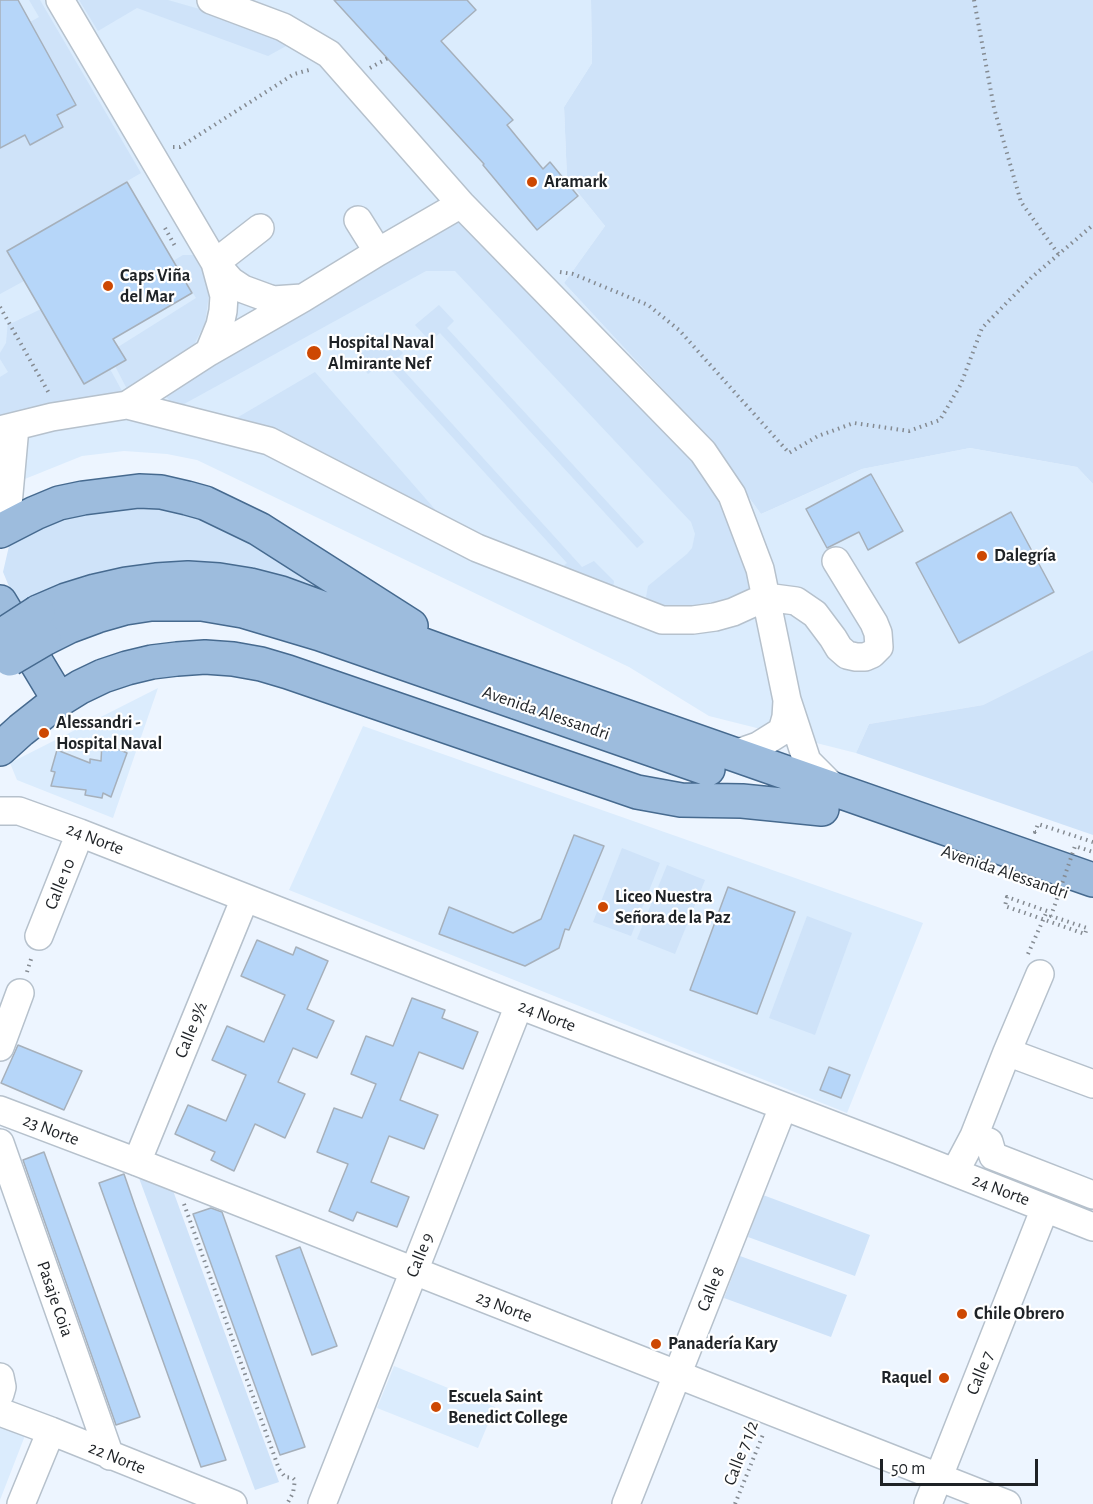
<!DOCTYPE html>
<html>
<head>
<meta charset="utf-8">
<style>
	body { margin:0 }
	#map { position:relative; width:1093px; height:1504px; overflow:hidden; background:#edf5ff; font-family:"Alegreya Sans",sans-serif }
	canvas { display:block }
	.scale { position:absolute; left:880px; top:1459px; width:158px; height:27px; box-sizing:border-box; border:3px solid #1e2226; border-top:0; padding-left:8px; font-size:18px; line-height:21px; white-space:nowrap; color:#1e2226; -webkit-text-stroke:4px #fff; paint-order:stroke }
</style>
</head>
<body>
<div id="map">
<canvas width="1093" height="1504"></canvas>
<div class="scale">50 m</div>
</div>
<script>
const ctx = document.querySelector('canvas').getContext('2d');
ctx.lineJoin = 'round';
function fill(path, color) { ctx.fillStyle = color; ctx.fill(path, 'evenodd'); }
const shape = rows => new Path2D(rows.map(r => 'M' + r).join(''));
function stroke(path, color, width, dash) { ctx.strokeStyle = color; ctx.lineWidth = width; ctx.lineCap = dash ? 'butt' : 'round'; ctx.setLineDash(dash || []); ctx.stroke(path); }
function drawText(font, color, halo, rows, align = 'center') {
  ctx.font = font + ' "Alegreya Sans",sans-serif'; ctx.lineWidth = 4.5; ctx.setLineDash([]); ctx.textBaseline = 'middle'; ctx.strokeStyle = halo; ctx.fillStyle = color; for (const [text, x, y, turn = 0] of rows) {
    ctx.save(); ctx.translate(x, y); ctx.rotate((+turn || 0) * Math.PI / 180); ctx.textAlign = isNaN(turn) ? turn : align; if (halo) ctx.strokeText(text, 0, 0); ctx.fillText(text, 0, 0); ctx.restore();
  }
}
fill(shape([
	[0,0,591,0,592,63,564,107,567,179,605,226,564,283,694,423,761,514,862,469,970,448,1077,467,1093,484,1093,650,983,705,869,724,856,753,709,716,629,667,197,460,167,454,124,451,82,456,0,489],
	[158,688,113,818,17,780,10,763],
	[363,726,923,923,847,1113,289,890],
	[394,1366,495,1407,478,1448,377,1408],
	[0,1424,26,1433,0,1500]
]), '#dbecfd');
fill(shape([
	[29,0,40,0,141,173,7,251,24,281,0,294,0,148,25,135,31,145,63,128,57,115,76,105,30,22,39,17],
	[79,0,168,0,210,12,273,36,288,45,268,56,137,8,98,31],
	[591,0,1093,0,1093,484,1077,467,970,448,862,469,761,514,694,423,564,283,605,226,567,179,564,107,592,63],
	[460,221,690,452,722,497,753,588,738,599,676,613,650,603,646,597,648,586,687,554,692,548,695,534,691,522,455,271,426,271,175,409,166,396,209,362],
	[183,255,195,255,206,279,209,294,205,323,194,345,169,367,127,389,115,366,125,360,118,347,196,298,173,261],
	[439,305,454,321,447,328,644,542,637,548,440,333,430,341,415,325],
	[41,309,110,369,122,391,113,396,0,417,0,377,8,372,0,359,0,353,6,343,8,321,10,324],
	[384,333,403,353,395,361,582,567,594,561,614,581,613,592,556,573,567,563,383,361,368,374,355,359],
	[315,372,446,522,228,423],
	[117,502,180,508,333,584,327,594,21,605,13,596,3,572,9,546,29,533,49,523],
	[1093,650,1093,835,856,753,869,724,983,705],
	[622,848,660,863,631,936,593,922],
	[667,865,705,880,675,954,637,939],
	[807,916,852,933,815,1035,769,1018],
	[136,1170,171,1185,279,1482,255,1490],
	[763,1195,870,1235,855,1276,748,1237],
	[740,1256,847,1295,831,1337,724,1298]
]), '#cfe3f9');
const building = shape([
	[0,0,18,0,76,105,57,115,63,127,30,145,25,135,0,148,0,0],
	[334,0,467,0,476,10,441,41,513,120,507,125,543,169,550,162,578,196,537,230,483,165,484,164,334,0],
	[127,182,192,293,113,339,126,360,84,384,7,251,127,182],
	[871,474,903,531,868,550,859,532,827,548,806,509,871,474],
	[1011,512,1054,592,959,643,916,563,1011,512],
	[102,742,127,753,111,797,103,793,102,798,85,795,86,790,51,786,55,772,51,771,57,750,90,763,90,759,101,761,102,742],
	[574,835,604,846,569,930,565,929,559,948,525,966,439,934,449,907,513,933,541,919,574,835],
	[728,887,795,912,757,1014,690,990,728,887],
	[257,940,293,955,296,947,328,961,307,1009,334,1021,317,1058,293,1048,278,1082,305,1094,285,1138,255,1124,234,1171,211,1160,215,1152,175,1134,188,1105,226,1121,246,1075,212,1060,227,1026,264,1042,285,995,241,976,257,940],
	[412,998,445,1010,442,1018,478,1032,463,1069,419,1052,400,1100,438,1115,424,1149,389,1136,371,1182,409,1197,397,1227,357,1212,353,1221,329,1211,348,1164,317,1152,334,1108,362,1118,376,1084,351,1074,366,1036,393,1046,412,998],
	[18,1045,82,1071,64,1110,1,1083,18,1045],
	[829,1067,850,1075,841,1098,820,1090,829,1067],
	[44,1152,140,1417,116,1425,23,1160,44,1152],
	[124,1174,135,1206,226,1460,201,1467,99,1183,124,1174],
	[211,1208,222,1212,305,1447,280,1455,193,1214,211,1208],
	[300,1247,337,1346,312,1355,276,1256,300,1247]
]);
fill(building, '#b6d6f9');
stroke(building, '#a6b0bb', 1.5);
const minor = shape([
	[60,0,215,263,224,296,223,311,220,325,209,352],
	[211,0,283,27,329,54,461,204,703,452,732,495,760,569,787,700,807,761,835,789],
	[358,220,378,252],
	[260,228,215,263,231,281,243,289,273,300,302,298],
	[127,405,269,441,477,548,662,620,693,620,715,617,733,612,766,597,796,601,815,614,833,638,839,648,847,655,856,657,865,657,872,654,879,647,878,633,874,623,836,561],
	[0,430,52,417,127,405,209,352,303,298,378,252,461,204],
	[6,527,15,427],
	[735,754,758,746,782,731,786,717,787,701],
	[0,811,19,811,80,833,519,1005,898,1150,1093,1227],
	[39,936,80,833],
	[0,1047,20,993],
	[1007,1052,1093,1084],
	[0,1110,137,1162,1007,1504],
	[974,1136,989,1142,993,1156,1093,1195],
	[0,1143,110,1456],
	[137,1162,245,898],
	[955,1172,974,1136,1007,1052,1040,974],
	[0,1377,2,1387,0,1394],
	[0,1412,51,1431,233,1504],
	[21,1504,51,1431],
	[322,1504,519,1005],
	[626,1504,783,1107],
	[928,1504,1045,1208]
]);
const major = shape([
	[0,531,35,513,59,503,83,498,139,491,161,492,187,498,205,503,259,529,411,626],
	[0,602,59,700],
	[38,612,66,600,95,591,126,584,156,580,188,578,219,580,250,585,281,593,459,658,1093,880],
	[44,639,70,626,97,616,125,608,151,604,202,604,243,611,320,634,708,769],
	[0,749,21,730,59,700,80,687,103,676,127,668,152,662,177,659,205,657,233,659,261,664,288,672,637,792,681,800,742,801,822,809]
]);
stroke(minor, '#b6c1cc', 30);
stroke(major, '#466a8f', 36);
stroke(shape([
	[974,0,994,108,1021,202,1059,255],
	[370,68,388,58],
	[173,147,180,147,294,74,309,70],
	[165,228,176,248],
	[560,272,573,274,648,305,679,330,789,453,818,436,854,423,909,431,940,420,961,384,982,328,1032,277,1093,225],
	[0,307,50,395],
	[1036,832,1035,832,1038,824,1093,842],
	[1028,954,1047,911],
	[27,972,32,956],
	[184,1204,279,1469,285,1477,293,1478,295,1480,293,1493,287,1504],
	[735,1504,764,1432]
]), '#858b92', 4, [1.5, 4.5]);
stroke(minor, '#fff', 27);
stroke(major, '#9dbcdd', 33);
const majorBridge = shape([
	[1,636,38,612],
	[10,659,44,639]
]);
stroke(majorBridge, '#466a8f', 36, []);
stroke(shape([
	[1047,911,1007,897,1005,906,1085,934,1087,928,1051,916,1075,846,1093,852]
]), '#858b92', 4, [1.5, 4.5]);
stroke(majorBridge, '#9dbcdd', 33);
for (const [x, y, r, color] of [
	[532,182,6,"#cd4802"],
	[108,286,6,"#cd4802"],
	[314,353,8,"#cd4802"],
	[982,556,6,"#cd4802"],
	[44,733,6,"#cd4802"],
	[603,907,6,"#cd4802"],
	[962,1314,6,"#cd4802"],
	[656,1344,6,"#cd4802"],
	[944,1378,6,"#cd4802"],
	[436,1407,6,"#cd4802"]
]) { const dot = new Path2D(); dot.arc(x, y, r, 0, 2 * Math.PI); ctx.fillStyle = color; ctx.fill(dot); stroke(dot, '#fff', 2); }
drawText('bold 18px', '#1e2226', '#fff', [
	["Aramark",544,182],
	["Caps Viña",120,276],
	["del Mar",120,297],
	["Hospital Naval",328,343],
	["Almirante Nef",328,364],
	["Dalegría",994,556],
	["Alessandri -",56,723],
	["Hospital Naval",56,744],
	["Liceo Nuestra",615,897],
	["Señora de la Paz",615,918],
	["Chile Obrero",974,1314],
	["Panadería Kary",668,1344],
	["Raquel",932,1378,"right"],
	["Escuela Saint",448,1397],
	["Benedict College",448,1418]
], 'left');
drawText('18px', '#1e2226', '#fff', [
	["Avenida Alessandri",546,713,19],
	["24 Norte",95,839,21],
	["Avenida Alessandri",1005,872,19],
	["Calle 10",60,884,-68],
	["24 Norte",547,1016,21],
	["Calle 9½",191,1030,-68],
	["23 Norte",51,1130,21],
	["24 Norte",1001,1190,21],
	["Calle 9",420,1255,-68],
	["Calle 8",711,1289,-68],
	["Pasaje Coia",55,1299,71],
	["23 Norte",504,1307,21],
	["Calle 7",980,1373,-68],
	["Calle 7 1/2",741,1453,-69],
	["22 Norte",117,1458,22]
]);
</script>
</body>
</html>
